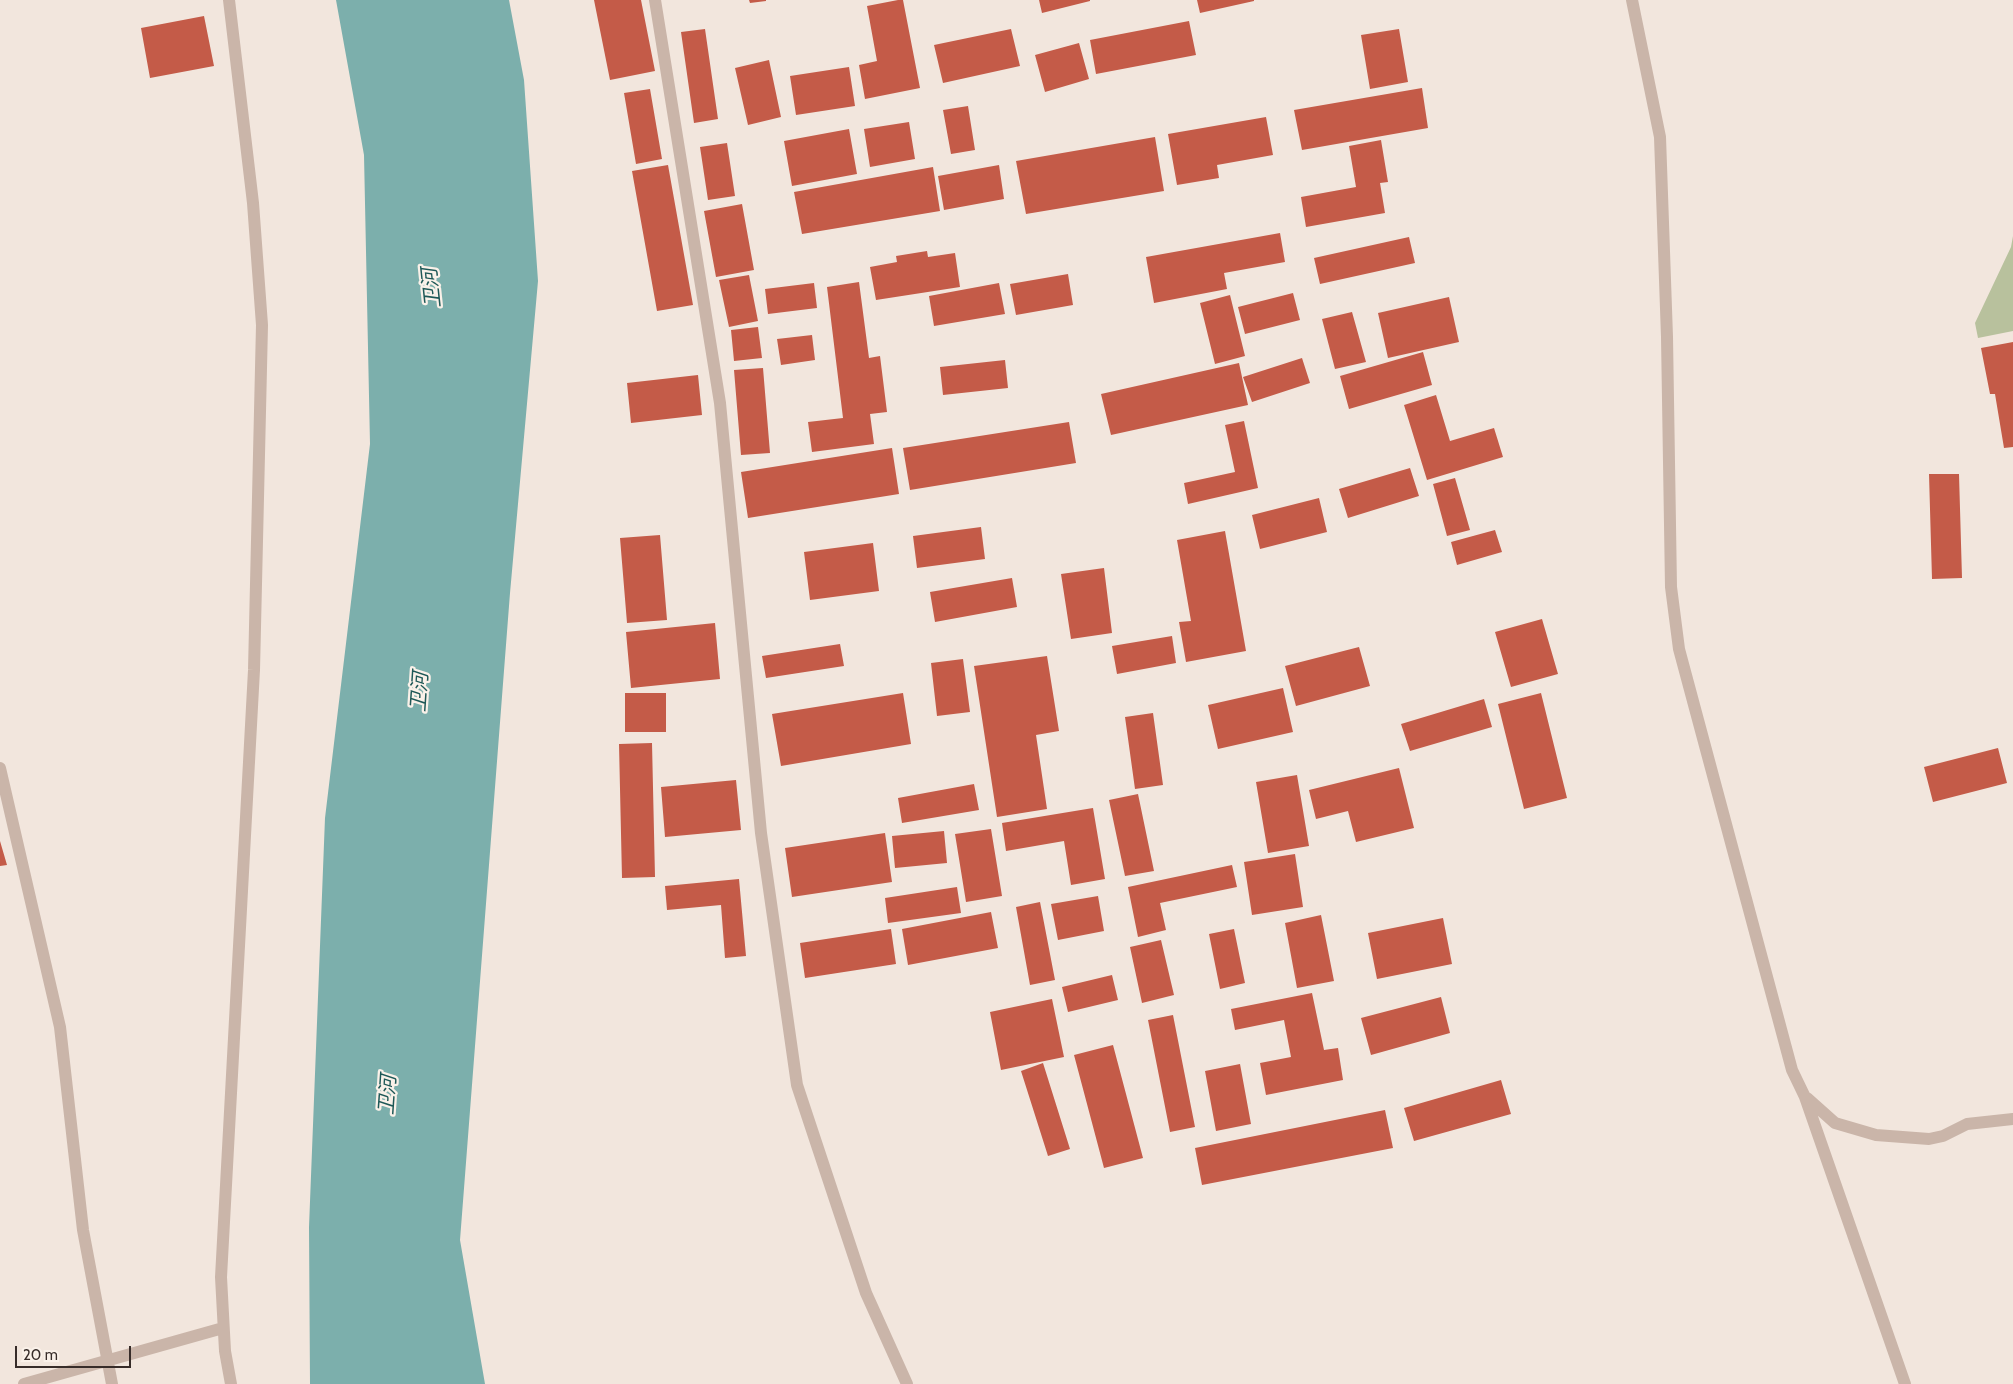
<!DOCTYPE html>
<html>
<head>
<meta charset="utf-8">
<style>
	body { margin:0 }
	#map { position:relative; width:2013px; height:1384px; overflow:hidden; background:#f2e6dd; font-family:Cabin,sans-serif }
	canvas { display:block }
	.scale { position:absolute; left:15px; top:1346px; width:116px; height:22px; box-sizing:border-box; border:2px solid #372c29; border-top:0; padding-left:6px; font-size:15px; line-height:18px; white-space:nowrap; color:#372c29; -webkit-text-stroke:4px #faf1e9; paint-order:stroke }
</style>
</head>
<body>
<div id="map">
<canvas width="2013" height="1384"></canvas>
<div class="scale">20 m</div>
</div>
<script>
const ctx = document.querySelector('canvas').getContext('2d');
ctx.lineJoin = 'round';
function fill(path, color) { ctx.fillStyle = color; ctx.fill(path, 'evenodd'); }
const shape = rows => new Path2D(rows.map(r => 'M' + r).join(''));
function stroke(path, color, width, dash) { ctx.strokeStyle = color; ctx.lineWidth = width; ctx.lineCap = dash ? 'butt' : 'round'; ctx.setLineDash(dash || []); ctx.stroke(path); }
function drawText(font, color, halo, rows, align = 'center') {
  ctx.font = font + ' Cabin,"Noto Sans SC",sans-serif'; ctx.lineWidth = 4.5; ctx.setLineDash([]); ctx.textBaseline = 'middle'; ctx.strokeStyle = halo; ctx.fillStyle = color; for (const [text, x, y, turn = 0] of rows) {
    ctx.save(); ctx.translate(x, y); ctx.rotate((+turn || 0) * Math.PI / 180); ctx.textAlign = isNaN(turn) ? turn : align; if (halo) ctx.strokeText(text, 0, 0); ctx.fillText(text, 0, 0); ctx.restore();
  }
}
fill(shape([
	[2013,236,2013,331,1978,338,1975,323,2011,247]
]), '#b8c19d');
fill(shape([
	[336,0,509,0,524,80,538,281,510,593,460,1240,485,1384,310,1384,309,1227,325,818,370,444,364,155]
]), '#7cafac');
fill(shape([
	[594,0,641,0,655,71,610,80],
	[749,0,766,0,766,1,750,3],
	[898,0,903,0,920,88,865,99,859,65,877,61,867,6],
	[1039,0,1090,0,1090,1,1042,13],
	[1197,0,1254,0,1254,1,1200,13],
	[204,16,214,66,150,78,141,28],
	[1189,21,1196,55,1096,74,1090,40],
	[705,29,718,119,694,123,681,32],
	[1011,29,1020,66,943,83,934,45],
	[1399,29,1408,82,1370,89,1361,35],
	[1079,43,1089,79,1045,92,1035,55],
	[769,60,781,117,748,125,735,68],
	[849,67,855,106,796,115,790,76],
	[1422,88,1428,128,1302,150,1294,110],
	[650,89,662,159,636,164,624,93],
	[968,106,975,150,951,154,943,110],
	[1266,117,1273,155,1217,165,1219,178,1177,185,1168,134],
	[909,122,915,159,870,167,864,129],
	[849,129,857,174,792,186,784,141],
	[1155,137,1164,191,1026,214,1016,161],
	[1381,140,1388,182,1380,183,1385,213,1306,227,1301,197,1356,187,1349,146],
	[727,143,735,196,708,200,700,147],
	[668,165,693,305,657,311,632,171],
	[999,165,1004,199,944,210,938,176],
	[933,167,940,211,802,234,794,192],
	[742,204,754,270,716,277,704,211],
	[1280,233,1285,262,1224,273,1227,289,1154,303,1146,257],
	[1409,237,1415,263,1320,284,1314,258],
	[927,251,928,257,955,253,960,287,876,300,870,267,897,262,896,256],
	[1068,274,1073,305,1016,315,1010,284],
	[749,275,758,321,729,327,719,280],
	[859,282,869,358,880,356,887,412,870,414,874,444,812,452,808,422,843,418,827,287],
	[814,283,817,308,768,314,765,289],
	[999,283,1005,314,934,326,929,296],
	[1293,293,1300,320,1245,334,1238,307],
	[1230,295,1245,356,1215,364,1200,303],
	[1449,297,1459,342,1388,358,1378,313],
	[1352,312,1366,362,1335,369,1322,319],
	[758,327,762,358,734,361,731,330],
	[812,335,815,360,781,365,777,339],
	[2013,342,2013,447,2004,448,1995,394,1990,394,1981,348],
	[1423,352,1432,385,1349,409,1340,376],
	[1302,358,1310,383,1252,402,1243,377],
	[1005,360,1008,388,943,395,940,367],
	[1239,363,1248,405,1111,435,1101,394],
	[763,368,770,453,741,455,734,370],
	[698,375,702,415,631,423,627,383],
	[1436,395,1450,441,1494,428,1503,457,1427,480,1404,405],
	[1244,421,1258,488,1188,504,1184,483,1235,472,1225,425],
	[1069,422,1076,463,910,490,903,448],
	[892,448,899,494,748,518,741,472],
	[1410,468,1419,496,1348,518,1339,489],
	[1929,474,1959,474,1962,578,1932,579],
	[1455,478,1470,530,1447,536,1433,484],
	[1319,498,1327,532,1260,549,1252,515],
	[981,527,985,559,917,568,913,536],
	[1495,530,1502,552,1457,565,1451,542],
	[1225,531,1246,651,1186,662,1179,622,1191,621,1177,540],
	[660,535,667,620,627,623,620,538],
	[873,543,879,591,810,600,804,552],
	[1104,568,1112,633,1071,639,1061,574],
	[1012,578,1017,607,935,622,930,592],
	[1542,619,1558,674,1511,687,1495,632],
	[715,623,720,679,631,688,626,632],
	[1172,636,1176,663,1117,674,1112,646],
	[840,644,844,666,766,678,762,656],
	[1359,647,1370,686,1296,706,1285,666],
	[1047,656,1059,731,1036,735,1047,809,997,817,974,666],
	[963,659,970,712,937,716,931,663],
	[1283,688,1293,732,1218,749,1208,705],
	[625,693,666,693,666,732,625,732],
	[903,693,911,744,781,766,772,714],
	[1541,693,1567,798,1524,809,1498,704],
	[1484,699,1492,727,1410,751,1401,724],
	[1153,713,1163,785,1135,789,1125,717],
	[652,743,655,877,622,878,619,744],
	[1998,748,2007,783,1933,802,1924,767],
	[1399,768,1414,828,1356,842,1348,811,1316,819,1309,790],
	[1297,775,1309,846,1268,853,1256,782],
	[736,780,741,830,665,837,661,787],
	[974,784,979,810,902,823,898,798],
	[1138,794,1154,871,1125,876,1109,800],
	[1093,808,1105,879,1071,885,1064,841,1006,851,1002,823],
	[991,829,1002,896,966,902,955,834],
	[944,831,947,863,895,868,892,836],
	[885,833,892,882,792,897,785,848],
	[0,841,7,865,0,866],
	[1295,854,1303,907,1252,915,1244,862],
	[1232,865,1237,887,1160,903,1166,930,1138,937,1128,887],
	[739,879,746,956,725,958,721,905,667,910,665,886],
	[957,887,961,913,888,923,885,898],
	[1098,896,1104,931,1058,940,1051,904],
	[1040,902,1055,980,1030,985,1016,907],
	[991,912,998,948,908,965,902,929],
	[1321,915,1334,981,1297,988,1285,923],
	[1443,918,1452,964,1377,979,1368,933],
	[891,929,896,964,805,978,800,943],
	[1234,929,1245,983,1220,989,1209,934],
	[1161,940,1174,995,1142,1003,1130,947],
	[1112,975,1118,1000,1068,1012,1062,987],
	[1312,993,1324,1050,1338,1048,1343,1080,1266,1095,1260,1063,1291,1057,1284,1020,1235,1030,1231,1009],
	[1441,997,1450,1033,1371,1055,1361,1018],
	[1052,999,1064,1057,1001,1070,990,1012],
	[1173,1015,1195,1127,1170,1132,1148,1020],
	[1113,1045,1143,1158,1104,1168,1074,1055],
	[1043,1063,1070,1149,1048,1156,1021,1071],
	[1240,1064,1251,1124,1216,1131,1205,1071],
	[1501,1080,1511,1114,1414,1141,1404,1108],
	[1385,1110,1393,1148,1202,1185,1195,1148]
]), '#c45b48');
stroke(shape([
	[229,0,253,203,262,325,254,670,221,1277,225,1351,231,1384],
	[655,0,720,403,761,833,797,1085,866,1293,907,1384],
	[1632,0,1660,137,1667,337,1671,587,1679,649,1792,1070,1805,1097,1905,1384],
	[0,768,60,1027,83,1230,112,1384],
	[1807,1098,1835,1123,1876,1135,1929,1139,1943,1136,1967,1124,2013,1119],
	[24,1384,223,1328]
]), '#cab5a9', 12);
drawText('italic 20px', '#1e5857', '#faf1e9', [
	["卫河",432,288,-96],
	["卫河",420,692,-86],
	["卫河",388,1095,-86]
]);
</script>
</body>
</html>
